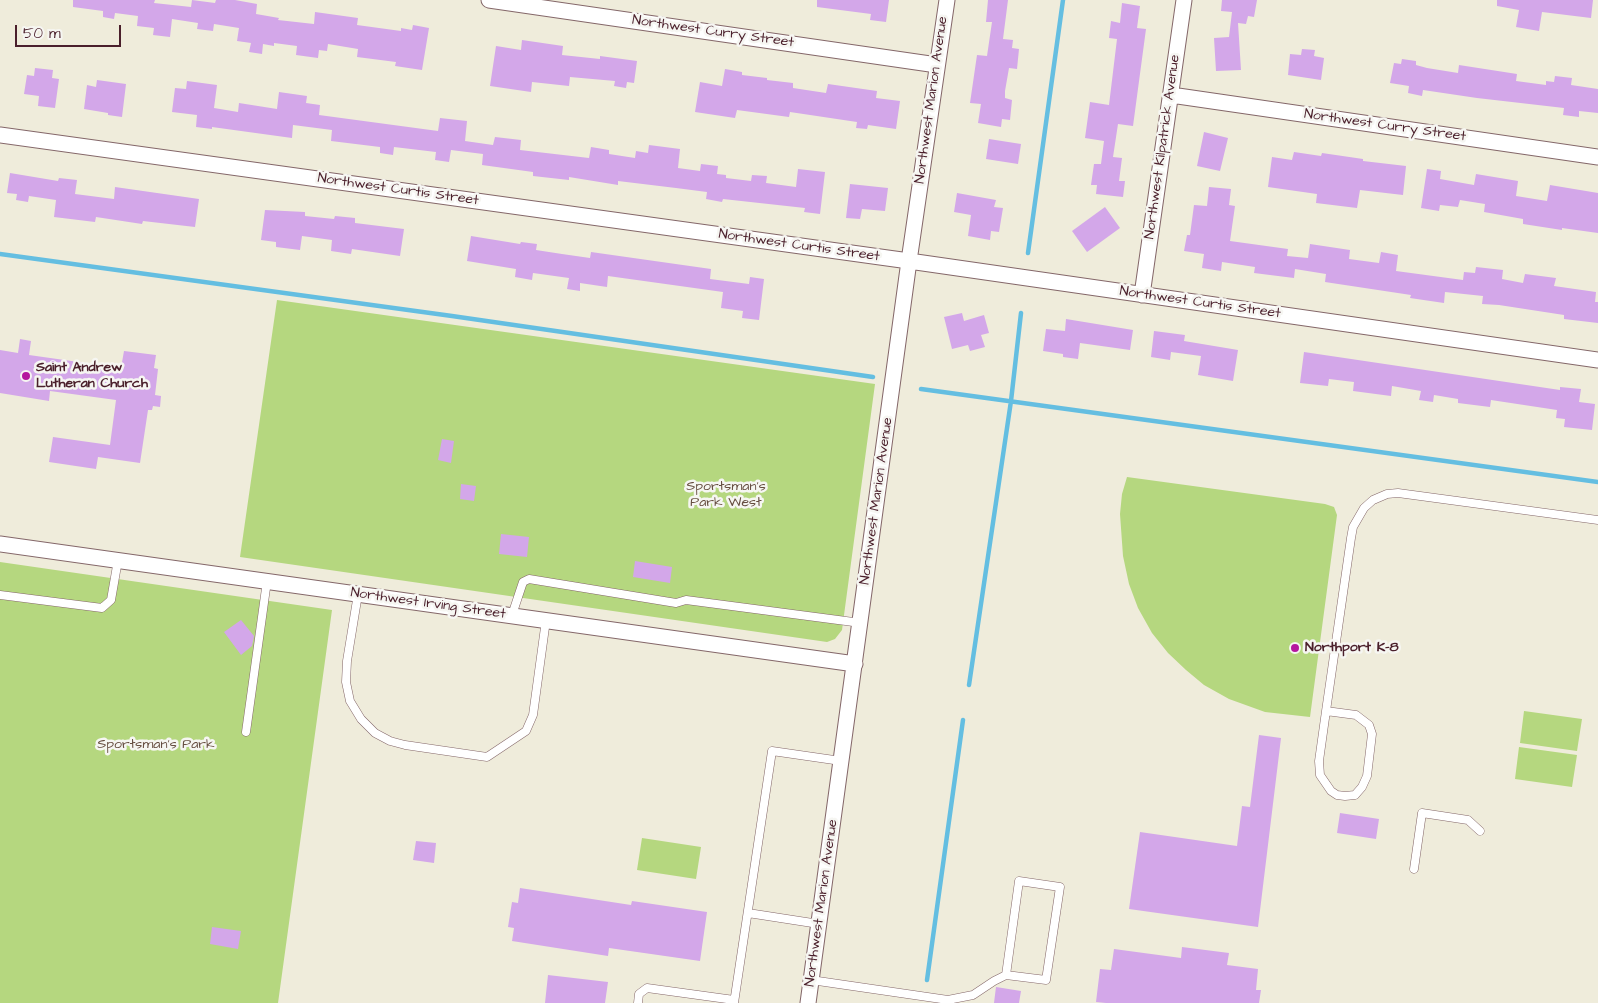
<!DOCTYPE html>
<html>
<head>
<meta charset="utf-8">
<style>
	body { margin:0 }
	#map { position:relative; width:1598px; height:1003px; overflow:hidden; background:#efecdb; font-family:"Architects Daughter",sans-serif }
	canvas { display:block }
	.scale { position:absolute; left:15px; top:25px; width:106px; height:22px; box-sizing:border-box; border:2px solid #4a1f2b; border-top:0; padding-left:6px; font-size:15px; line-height:18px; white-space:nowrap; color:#4a1f2b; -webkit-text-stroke:4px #f6f6f2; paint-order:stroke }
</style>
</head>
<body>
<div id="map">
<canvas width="1598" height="1003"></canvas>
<div class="scale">50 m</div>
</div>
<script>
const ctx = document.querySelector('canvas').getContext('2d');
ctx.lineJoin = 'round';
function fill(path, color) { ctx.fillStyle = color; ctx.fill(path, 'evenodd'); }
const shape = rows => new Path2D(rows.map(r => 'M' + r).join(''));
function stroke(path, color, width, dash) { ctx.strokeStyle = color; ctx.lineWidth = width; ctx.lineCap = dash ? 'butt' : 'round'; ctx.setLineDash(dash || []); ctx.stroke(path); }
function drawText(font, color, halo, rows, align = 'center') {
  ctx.font = font + ' "Architects Daughter",sans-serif'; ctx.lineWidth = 5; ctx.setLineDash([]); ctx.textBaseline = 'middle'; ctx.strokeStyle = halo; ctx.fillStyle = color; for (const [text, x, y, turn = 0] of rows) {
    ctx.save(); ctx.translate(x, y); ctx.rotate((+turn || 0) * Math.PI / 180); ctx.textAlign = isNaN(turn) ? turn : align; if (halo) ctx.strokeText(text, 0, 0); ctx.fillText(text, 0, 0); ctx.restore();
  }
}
fill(shape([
	[277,300,875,384,842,630,835,639,827,642,240,557],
	[1127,477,1325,504,1334,507,1337,515,1310,717,1265,712,1229,699,1204,685,1186,670,1168,653,1152,633,1138,608,1129,584,1123,556,1120,514,1122,494],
	[0,562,332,610,278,1003,0,1003],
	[1524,711,1582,719,1577,751,1520,743],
	[1519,747,1577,755,1572,787,1515,779],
	[642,838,701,847,696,879,637,870]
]), '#b5d77f');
stroke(shape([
	[1028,253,1063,0],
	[0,254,452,316,873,377],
	[921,389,1598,482],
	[969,685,1011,401,1021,313],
	[927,980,963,720]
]), '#64bee1', 4.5);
fill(shape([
	[73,0,155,0,154,3,191,7,192,0,215,3,216,0,235,0,257,4,256,14,279,18,278,20,314,24,315,12,358,18,357,25,401,31,401,28,412,30,413,25,429,28,422,70,395,66,396,62,357,57,358,49,328,44,327,51,319,50,318,58,296,55,297,46,274,43,274,46,263,44,262,54,249,52,251,43,237,41,239,28,214,24,213,31,197,29,198,23,172,19,170,37,153,35,154,28,137,26,138,16,115,13,114,19,103,17,103,11,73,7],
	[817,0,889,0,886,22,870,20,871,14,817,7],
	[988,0,1008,0,1003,39,1013,40,1012,48,1019,49,1017,69,1009,68,1005,91,1005,98,1012,100,1010,120,1002,119,1001,127,978,123,981,104,970,103,977,55,987,56,992,22,986,22],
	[1222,0,1257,0,1254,17,1248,16,1246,24,1238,23,1241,70,1216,71,1214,38,1229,37,1232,12,1221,11],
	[1497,0,1593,0,1591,18,1542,12,1539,31,1516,27,1519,10,1497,6],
	[1122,3,1140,6,1137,28,1146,29,1133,126,1118,124,1113,157,1122,158,1119,181,1125,181,1123,197,1096,194,1097,185,1091,185,1094,164,1101,164,1104,141,1085,138,1090,102,1109,105,1117,39,1109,38,1111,21,1120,23],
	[522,40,563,46,562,55,600,59,600,56,637,61,634,83,627,82,626,88,614,86,615,81,570,77,569,86,532,82,531,92,490,86,496,46,521,50],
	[1302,49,1315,50,1314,56,1324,58,1321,80,1288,75,1290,54,1301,55],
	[1402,59,1416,61,1416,65,1427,68,1458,73,1459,65,1517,74,1516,81,1546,85,1546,81,1554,82,1555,76,1572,78,1571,85,1598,89,1598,113,1579,111,1579,117,1563,115,1564,108,1477,98,1423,90,1422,96,1408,93,1409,86,1390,83,1394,63,1401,64],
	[35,68,53,70,52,78,59,79,55,108,38,106,39,96,24,94,27,75,34,76],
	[725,69,742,72,742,75,767,78,767,80,793,83,793,88,826,93,828,84,877,91,876,98,900,101,896,129,868,125,867,129,856,128,857,122,790,112,789,117,737,110,735,118,695,112,700,82,722,86],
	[97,80,126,84,122,117,108,115,108,113,84,109,87,85,96,87],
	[187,81,217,85,214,108,238,112,239,103,277,109,279,92,307,96,306,103,320,105,319,115,438,131,440,118,467,121,465,141,493,145,495,137,521,140,520,150,589,158,591,147,609,150,609,154,635,158,636,151,648,153,649,145,680,149,678,168,700,171,701,164,718,166,717,174,726,175,726,178,751,181,752,175,767,176,766,183,796,187,798,169,825,172,820,214,804,212,805,208,723,199,722,202,706,199,707,192,676,188,618,181,618,185,569,177,569,180,533,176,533,172,482,165,483,154,451,150,449,162,435,160,436,152,394,147,393,155,380,153,380,147,331,141,332,130,293,125,292,138,212,127,212,129,196,127,197,115,172,112,175,88,186,89],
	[1204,132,1228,138,1220,171,1197,166],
	[989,139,1021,144,1018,164,986,159],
	[1294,152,1321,156,1322,153,1363,159,1363,161,1406,166,1403,195,1360,190,1357,208,1316,203,1317,194,1268,187,1272,157,1292,160],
	[1427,169,1441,171,1440,179,1474,185,1476,174,1518,181,1516,196,1547,201,1550,185,1598,193,1598,233,1562,228,1562,230,1523,224,1523,219,1484,212,1485,204,1460,200,1458,207,1440,205,1439,211,1421,208],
	[10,173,58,181,59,178,77,180,75,194,114,199,115,187,199,199,195,227,143,221,142,224,96,217,95,222,54,217,56,200,29,196,28,202,16,200,17,194,7,193],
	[850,184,888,188,885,211,862,209,860,219,846,218],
	[1209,187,1231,189,1229,205,1235,206,1230,241,1288,249,1287,256,1308,258,1310,244,1350,250,1349,259,1379,263,1381,252,1398,255,1396,271,1463,280,1464,272,1475,273,1476,267,1503,270,1502,279,1523,283,1525,274,1556,278,1554,286,1596,292,1595,302,1598,302,1598,323,1564,319,1564,315,1499,305,1482,304,1483,296,1445,292,1444,303,1410,298,1411,295,1325,282,1326,274,1295,269,1294,278,1254,273,1255,267,1222,262,1221,271,1202,268,1204,254,1184,251,1187,235,1190,235,1194,205,1207,206],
	[957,193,996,200,994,207,1003,208,999,232,991,231,990,240,968,236,971,215,954,212],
	[1105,207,1120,228,1087,252,1072,231],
	[265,210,305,212,305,216,334,219,335,216,355,218,355,223,404,229,400,256,352,249,351,254,331,251,332,240,302,236,300,250,276,247,276,242,261,240],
	[471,236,520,244,521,242,537,244,536,250,562,254,590,258,591,252,711,269,710,279,749,284,750,277,764,279,759,320,742,318,743,311,721,308,723,292,608,276,607,287,580,283,580,291,567,289,569,278,533,273,532,280,515,277,516,269,467,261],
	[962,313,964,321,984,315,989,333,981,335,985,347,970,351,968,345,952,349,944,317],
	[1066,319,1133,330,1130,350,1080,343,1078,359,1063,357,1063,354,1043,351,1046,329,1065,331],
	[1154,331,1185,335,1184,341,1238,350,1233,381,1198,375,1201,356,1171,352,1170,360,1151,357],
	[20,339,31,341,29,355,121,368,124,351,156,355,154,368,158,369,155,395,161,396,160,407,153,406,152,410,148,410,140,463,98,457,96,469,49,462,53,437,110,445,116,400,50,391,49,401,0,393,0,350,18,353],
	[1304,352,1560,390,1560,387,1581,389,1579,402,1595,404,1592,430,1564,427,1565,419,1556,418,1557,410,1491,400,1490,407,1458,403,1458,399,1434,395,1433,402,1419,400,1421,391,1392,386,1391,396,1353,391,1354,382,1329,379,1328,386,1300,383],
	[442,439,454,441,451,463,438,460],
	[461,484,476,486,474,501,460,499],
	[501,534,529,537,527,557,499,554],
	[635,561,672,567,670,583,633,577],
	[241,620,254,636,252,646,241,655,224,632],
	[1259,735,1281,738,1258,927,1129,909,1140,832,1237,846,1242,806,1250,807],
	[1340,813,1379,819,1376,839,1337,833],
	[416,841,436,843,434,863,413,860],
	[520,888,631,905,632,901,707,912,700,961,609,948,608,956,512,941,514,928,508,927,512,902,518,903],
	[212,927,241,931,238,949,210,944],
	[1182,947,1229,953,1227,965,1258,969,1256,990,1261,990,1259,1003,1106,1003,1096,1002,1100,969,1111,970,1114,949,1181,958],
	[548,975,608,982,605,1003,545,1003],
	[996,987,1021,991,1019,1003,994,1003]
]), '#d3a7e9');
const lane = shape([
	[358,594,347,661,346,682,350,701,361,719,375,733,390,741,405,745,487,757,526,731,533,715,546,620],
	[0,595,102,608,111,600,118,560],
	[512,615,523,582,529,579,676,603,686,600,861,623],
	[1326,711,1356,715,1369,725,1372,734,1367,776,1362,787,1355,795,1345,796,1337,795,1331,791,1320,775,1319,761,1326,711,1351,538,1353,527,1364,508,1373,500,1387,494,1398,493,1598,520],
	[246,732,267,581],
	[1414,869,1422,813,1468,820,1480,831],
	[748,913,819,924],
	[811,980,948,1000,973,995,994,981,1006,975,1046,980,1060,887,1019,881,1006,975],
	[638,1003,639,994,647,988,734,1000],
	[734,1003,772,751,841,761]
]);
const street = shape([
	[489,0,937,65],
	[1171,95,1598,157],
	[0,135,909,261,1598,360],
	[1142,295,1184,0],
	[0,544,855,664],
	[808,1003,909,261,947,0]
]);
stroke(lane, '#846769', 9);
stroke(street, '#846769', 17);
stroke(lane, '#fff', 8);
stroke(street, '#fff', 15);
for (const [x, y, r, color] of [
	[26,376,5,"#b5179e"],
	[1295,648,5,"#b5179e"]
]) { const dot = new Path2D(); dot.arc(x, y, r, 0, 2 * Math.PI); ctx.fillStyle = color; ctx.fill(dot); stroke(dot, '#f6f6f2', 2); }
drawText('14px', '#4a1f2b', '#f6f6f2', [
	["Northwest Curry Street",713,32,8],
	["Northwest Marion Avenue",932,100,-82],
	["Northwest Curry Street",1385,126,8],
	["Northwest Kilpatrick Avenue",1163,147,-82],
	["Northwest Curtis Street",398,190,8],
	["Northwest Curtis Street",799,246,8],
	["Northwest Curtis Street",1200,303,8],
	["Northwest Marion Avenue",877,501,-82],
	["Northwest Irving Street",428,604,8],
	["Northwest Marion Avenue",822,903,-82]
]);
drawText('bold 14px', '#4a1f2b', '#f6f6f2', [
	["Saint Andrew",36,368],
	["Lutheran Church",36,384],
	["Northport K-8",1305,648]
], 'left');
drawText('14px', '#654d40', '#f6f6f2', [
	["Sportsman's",726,487],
	["Park West",726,503],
	["Sportsman's Park",156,745]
]);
</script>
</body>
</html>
